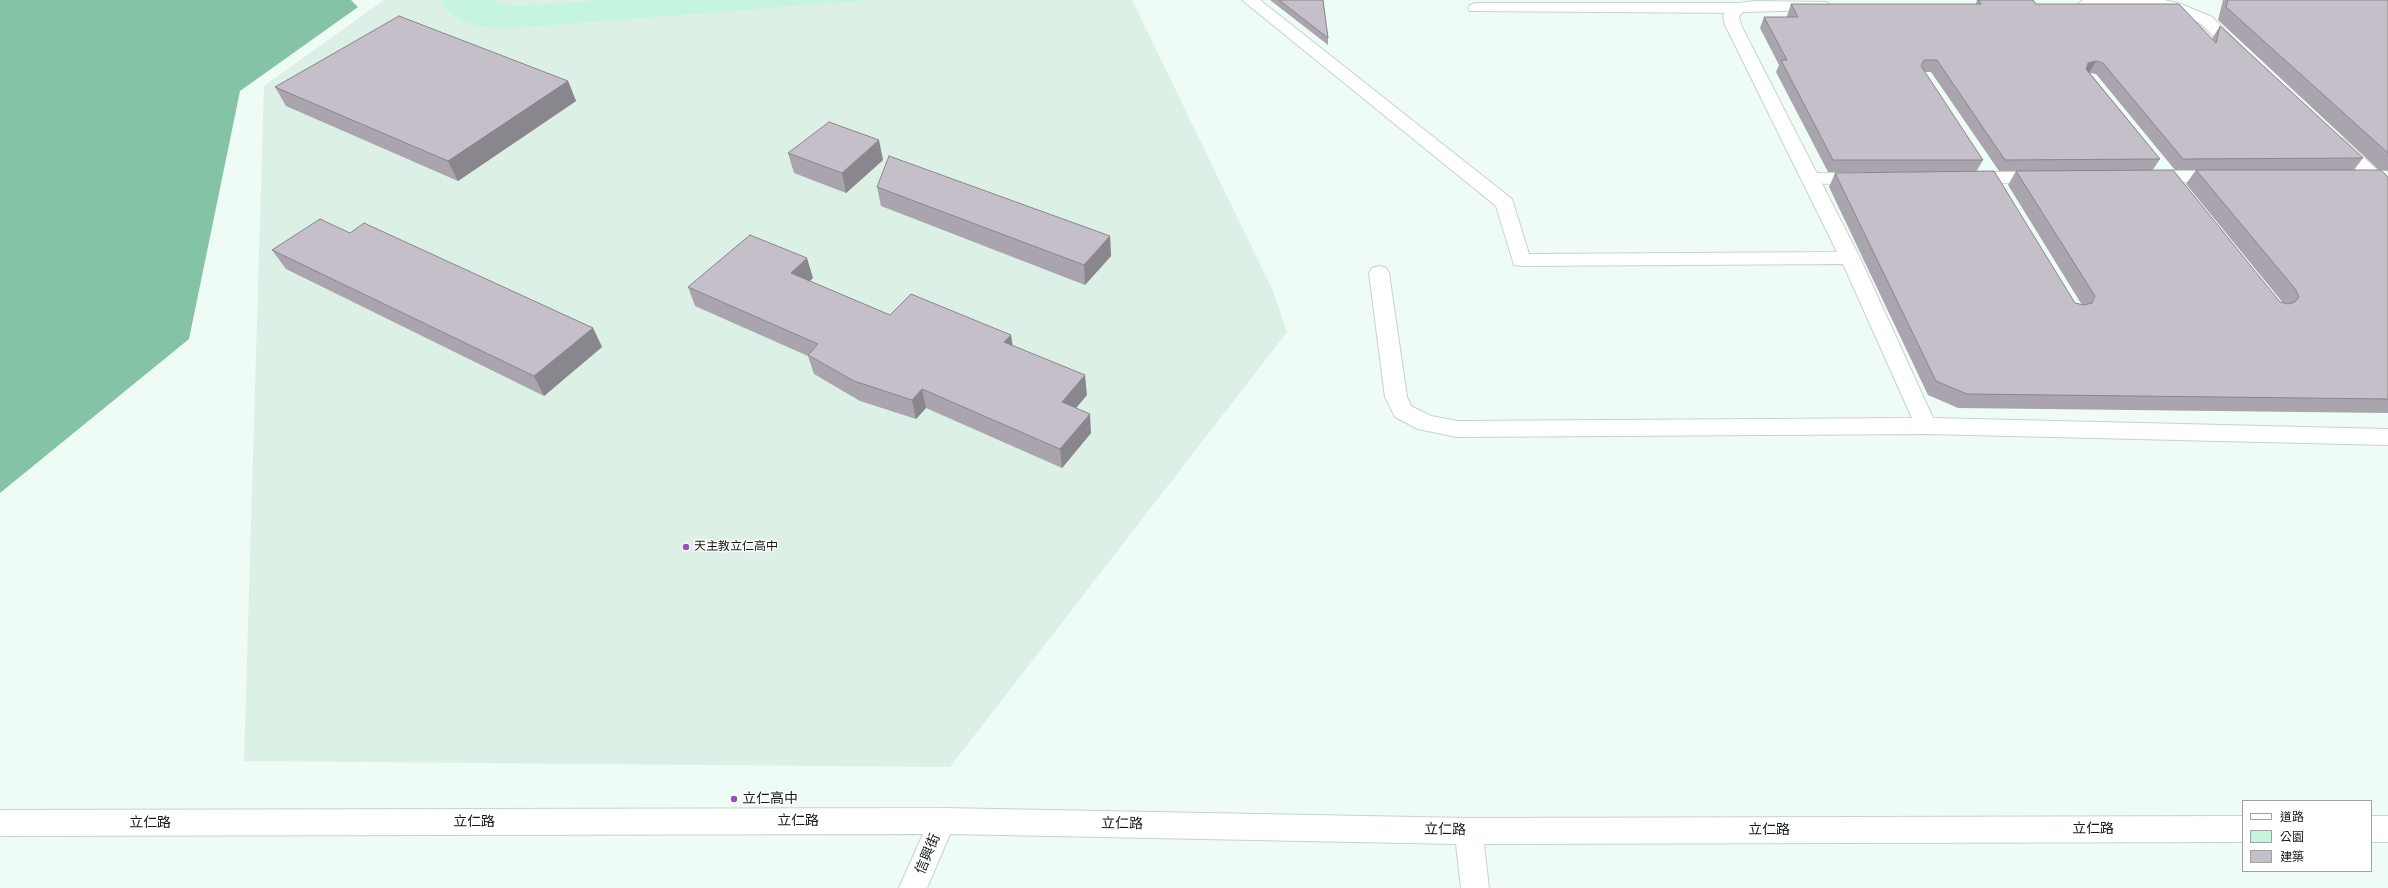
<!DOCTYPE html>
<html>
<head>
<meta charset="utf-8">
<style>
	body { margin:0 }
	#map { position:relative; width:2388px; height:888px; overflow:hidden; background:#effbf5; font-family:"Noto Sans","Noto Sans TC",sans-serif }
	canvas { display:block }
	.legend { position:absolute; left:2242px; top:800px; width:130px; height:72px; box-sizing:border-box; background:#fff; border:1px solid #a1a3a2; margin:0; padding:5px 7px; list-style:none; font-size:12px; color:#141917 }
	.legend li { display:flex; align-items:center; gap:8px; height:20px }
	.legend b { width:20px; border:1px solid #a1a3a2 }
</style>
</head>
<body>
<div id="map">
<canvas width="2388" height="888"></canvas>
<ul class="legend">
<li><b style="height:5px;background:#fff"></b>道路</li>
<li><b style="height:11px;background:#c5f5de"></b>公園</li>
<li><b style="height:11px;background:#c5bfc9"></b>建築</li>
</ul>
</div>
<script>
const ctx = document.querySelector('canvas').getContext('2d');
ctx.lineJoin = 'round';
function fill(path, color) { ctx.fillStyle = color; ctx.fill(path, 'evenodd'); }
const shape = rows => new Path2D(rows.map(r => 'M' + r).join(''));
function stroke(path, color, width, dash) { ctx.strokeStyle = color; ctx.lineWidth = width; ctx.lineCap = dash ? 'butt' : 'round'; ctx.setLineDash(dash || []); ctx.stroke(path); }
function drawText(font, color, halo, rows, align = 'center') {
  ctx.font = font + ' "Noto Sans","Noto Sans TC",sans-serif'; ctx.lineWidth = 3; ctx.setLineDash([]); ctx.textBaseline = 'middle'; ctx.strokeStyle = halo; ctx.fillStyle = color; for (const [text, x, y, turn = 0] of rows) {
    ctx.save(); ctx.translate(x, y); ctx.rotate((+turn || 0) * Math.PI / 180); ctx.textAlign = isNaN(turn) ? turn : align; if (halo) ctx.strokeText(text, 0, 0); ctx.fillText(text, 0, 0); ctx.restore();
  }
}
fill(shape([
	[384,0,1132,0,1273,291,1287,332,950,767,244,761,264,86]
]), '#dcf0e6');
fill(shape([
	[442,0,492,0,506,5,522,6,604,0,870,0,501,29,474,25,463,21,446,10]
]), '#c5f5de');
fill(shape([
	[0,0,351,0,358,7,240,91,189,339,0,493]
]), '#84c3a6');
const lane = shape([
	[1476,3,1738,3,1744,5,1746,8,1744,11,1738,13,1470,11,1468,8,1470,5,1476,3],
	[2149,171,2221,171,2227,173,2230,177,2227,181,2221,183,2143,181,2140,177,2143,173,2149,171],
	[1969,172,2041,172,2047,174,2050,178,2047,182,2041,184,1963,182,1960,178,1963,174,1969,172],
	[1811,173,1863,173,1869,175,1872,179,1869,183,1863,185,1805,183,1802,179,1805,175,1811,173]
]);
const street = shape([
	[1242,0,1260,0,1512,199,1529,254,1837,252,1725,25,1723,15,1732,5,1738,3,1755,1,1827,2,1829,5,1821,10,1743,12,1739,16,1741,25,1860,258,1933,418,2388,429,2388,445,1926,434,1457,437,1418,429,1395,417,1385,397,1369,273,1372,268,1379,266,1386,268,1389,273,1407,397,1411,406,1431,416,1457,421,1912,418,1843,264,1521,266,1514,265,1496,206,1242,0],
	[2083,0,2164,0,2181,4,2212,17,2246,51,2244,54,2232,54,2200,23,2170,11,2156,8,2086,9,2078,4,2083,0],
	[2338,138,2344,139,2388,180,2388,196,2382,194,2332,147,2329,143,2332,139,2338,138],
	[942,808,1470,818,2243,816,2243,842,1484,844,1489,888,1461,888,1456,844,950,834,927,888,899,888,923,834,0,836,0,810,942,808],
	[2371,816,2388,816,2388,842,2371,842,2371,816]
]);
stroke(lane, '#c7d3cd', 2);
stroke(street, '#c7d3cd', 2);
fill(lane, '#fff');
fill(street, '#fff');
fill(shape([
	[1270,0,1323,0,1328,38,1328,45],
	[1977,0,2036,4,2212,40,2213,37,2220,26,2363,158,2354,170,2175,170,2096,74,2090,73,2160,159,2152,171,1999,171,1931,72,1924,72,1983,160,1976,172,1828,172,1776,72,1779,65,1760,28,1764,17,1787,17,1787,16,1791,4,1976,4],
	[2223,0,2388,0,2388,171,2379,170,2218,20],
	[568,81,576,101,458,181,286,106,275,87],
	[788,153,883,160,846,193,794,173],
	[2196,170,2388,177,2388,413,1958,408,1928,395,1829,187,1835,173,2075,303,2082,305,2008,185,2016,171,2280,302,2283,303,2186,184],
	[877,187,1110,236,1111,256,1085,285,881,206],
	[350,233,593,328,602,347,544,396,286,269,272,250],
	[813,278,810,281,890,315,1012,346,1087,395,1076,408,1091,433,1062,468,926,408,916,419,860,401,814,374,808,356,695,306,688,287]
]), '#a9a4ad');
fill(shape([
	[2096,61,2089,73,2082,74,2088,63],
	[568,81,576,101,458,181,448,161],
	[879,140,883,160,846,193,842,173],
	[1110,236,1111,256,1085,285,1084,265],
	[807,258,813,278,797,293,791,273],
	[593,328,602,347,544,396,534,376],
	[1011,335,1014,354,1004,342],
	[1085,375,1087,395,1065,421,1062,402],
	[922,389,926,408,916,419,912,400],
	[1090,414,1091,433,1062,468,1060,449]
]), '#8a868d');
const building = shape([
	[1279,0,1323,0,1328,38,1279,0],
	[1978,0,2033,0,2036,4,2179,4,2216,43,2220,26,2363,158,2183,159,2103,63,2096,61,2088,63,2086,69,2160,159,2005,160,1937,60,1924,60,1921,66,1983,160,1833,160,1781,60,1787,60,1764,17,1798,17,1791,4,1981,4,1978,0],
	[2228,0,2388,0,2388,153,2226,7,2228,0],
	[399,16,568,81,448,161,275,87,399,16],
	[829,122,879,140,842,173,788,153,829,122],
	[889,156,1110,236,1084,265,877,187,889,156],
	[2173,170,2280,302,2288,304,2295,302,2299,297,2296,290,2196,170,2381,170,2388,177,2388,399,1967,394,1936,381,1835,173,1994,171,2075,303,2084,305,2092,303,2095,296,2016,171,2173,170],
	[320,219,350,233,364,223,593,328,534,376,272,250,320,219],
	[750,235,807,258,791,273,890,315,911,294,1011,335,1004,342,1085,375,1062,402,1090,414,1060,449,922,389,912,400,854,381,808,355,818,344,688,287,750,235]
]);
fill(building, '#c5bfc9');
stroke(building, '#8a868d', 1);
for (const [x, y, r, color] of [
	[686,547,4,"#9750c4"],
	[734,799,4,"#9750c4"]
]) { const dot = new Path2D(); dot.arc(x, y, r, 0, 2 * Math.PI); ctx.fillStyle = color; ctx.fill(dot); stroke(dot, '#fff', 1.5); }
drawText('12px', '#141917', '#fff', [
	["天主教立仁高中",694,547]
], 'left');
drawText('14px', '#141917', '#fff', [
	["立仁高中",742,799]
], 'left');
drawText('14px', '#141917', '#fff', [
	["立仁路",798,821],
	["立仁路",474,822],
	["立仁路",150,823],
	["立仁路",1122,824,1],
	["立仁路",2093,829],
	["立仁路",1445,830,1],
	["立仁路",1769,830],
	["信興街",928,854,-67]
]);
</script>
</body>
</html>
